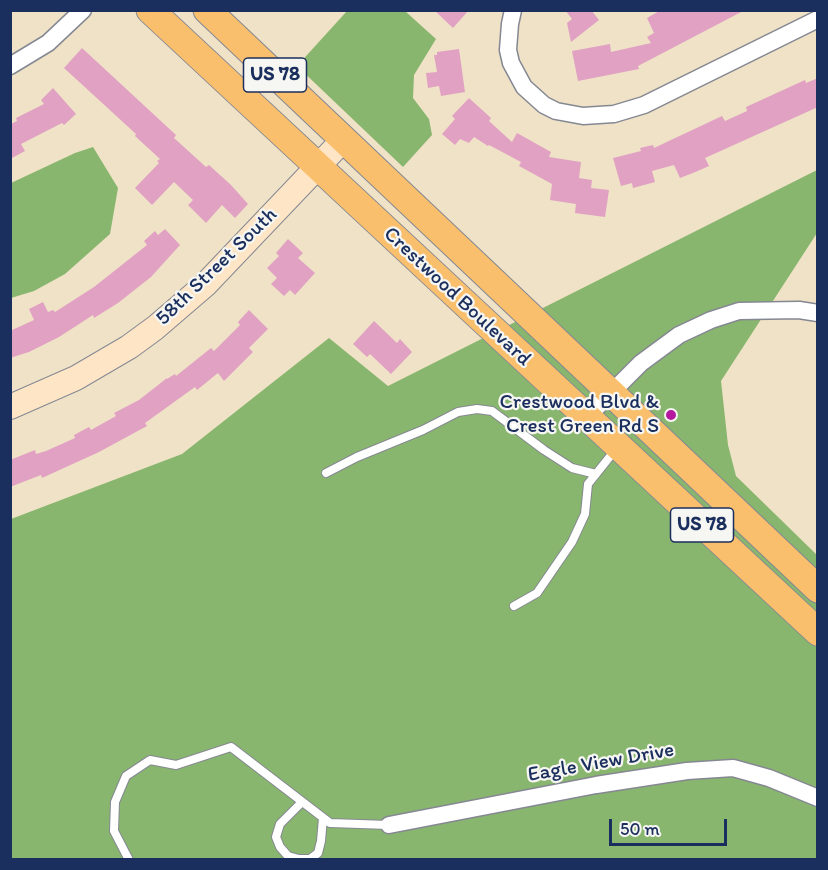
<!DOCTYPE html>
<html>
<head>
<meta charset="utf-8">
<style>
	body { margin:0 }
	#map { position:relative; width:828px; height:870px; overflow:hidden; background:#efe2c7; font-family:Itim,sans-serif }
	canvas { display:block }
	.frame { position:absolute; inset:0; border:12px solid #1b2f5e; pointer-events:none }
	.scale { position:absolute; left:609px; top:819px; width:118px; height:27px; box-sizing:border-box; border:3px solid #1b2f5e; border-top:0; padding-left:8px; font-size:18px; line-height:21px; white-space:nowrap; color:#1b2f5e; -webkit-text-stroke:4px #f6f6f2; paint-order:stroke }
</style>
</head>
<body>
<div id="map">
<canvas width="828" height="870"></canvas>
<div class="frame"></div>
<div class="scale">50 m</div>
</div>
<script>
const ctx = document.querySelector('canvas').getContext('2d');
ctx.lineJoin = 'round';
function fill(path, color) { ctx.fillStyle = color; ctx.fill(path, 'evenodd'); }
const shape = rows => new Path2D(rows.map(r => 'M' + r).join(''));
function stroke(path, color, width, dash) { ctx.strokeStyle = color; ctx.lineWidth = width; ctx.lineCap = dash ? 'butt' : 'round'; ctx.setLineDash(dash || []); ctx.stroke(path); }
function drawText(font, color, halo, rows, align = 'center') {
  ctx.font = font + ' Itim,sans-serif'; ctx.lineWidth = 4.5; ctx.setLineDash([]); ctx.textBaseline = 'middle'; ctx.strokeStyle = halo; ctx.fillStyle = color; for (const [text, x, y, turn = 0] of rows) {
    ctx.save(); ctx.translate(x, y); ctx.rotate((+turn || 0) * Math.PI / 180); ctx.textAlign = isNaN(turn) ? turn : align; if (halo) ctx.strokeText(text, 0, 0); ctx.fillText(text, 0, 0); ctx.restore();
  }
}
fill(shape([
	[347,11,405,11,436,39,414,75,413,98,429,119,432,135,403,167,297,66],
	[93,147,118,188,110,234,65,274,34,291,11,298,11,183,75,153],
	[817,170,817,233,721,381,728,445,736,476,817,555,817,859,11,860,11,519,182,454,329,338,388,386]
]), '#89b66e');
fill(shape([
	[434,10,469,10,453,28],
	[565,10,591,10,599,20,571,42,567,23,572,19],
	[661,10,745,10,638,66,639,69,578,81,572,51,610,44,611,52,651,43,647,37,654,33,647,18],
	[82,48,176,135,174,138,206,167,209,165,231,185,248,204,235,218,222,205,206,223,188,205,193,200,174,182,152,205,135,188,159,163,157,161,160,159,135,136,136,134,64,68],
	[459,49,465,92,441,96,439,86,428,88,426,73,437,72,434,55,437,55,437,52],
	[818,78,818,107,705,158,709,166,693,173,680,178,674,165,652,171,655,182,633,188,632,183,621,186,613,158,641,151,640,148,653,145,654,148,722,116,725,121,747,111,746,107,805,80,806,83],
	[53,88,76,114,64,125,62,123,21,144,25,151,10,159,10,122,11,124,17,121,16,118,44,104,41,100],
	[469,98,491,118,489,121,512,142,517,133,551,152,549,157,581,162,579,178,592,180,591,188,609,190,605,217,575,213,576,204,550,200,552,184,519,166,521,162,489,145,488,146,474,137,469,143,460,139,455,145,442,134,455,119,452,116],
	[165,229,180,245,151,277,118,303,94,318,93,315,59,337,29,352,10,358,10,331,34,320,29,309,43,302,48,312,53,310,55,312,94,287,147,245,144,241,155,231,158,235],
	[288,239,303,253,298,258,315,273,295,295,290,290,284,296,271,284,277,278,267,268,279,256,276,253],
	[249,310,268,329,249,348,253,352,224,381,218,373,197,390,195,387,145,423,147,426,99,452,42,478,41,475,10,487,10,460,35,450,36,454,46,451,75,438,74,435,89,427,91,430,116,416,114,413,139,400,167,378,167,379,175,374,176,376,211,348,214,351,240,325,238,322],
	[374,321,397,343,400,339,412,352,391,374,370,354,367,357,353,344]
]), '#e1a1c3');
const lane = shape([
	[326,473,357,457,423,430,458,412,477,409,492,411,544,450,572,468,596,474],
	[514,606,537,593,572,542,585,514,588,484,616,449],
	[302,802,280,824,276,837,280,847,288,856,299,859,310,859,318,853,321,841,323,818],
	[129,860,114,831,115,802,126,776,150,760,176,765,231,747,330,823,389,825]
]);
const street = shape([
	[513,10,510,24,508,50,511,63,524,87,544,105,556,111,583,116,614,114,644,105,818,19],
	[10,66,48,43,83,10],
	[587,417,641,363,679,335,711,320,739,311,799,310,818,313],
	[389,825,596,785,687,771,733,768,769,778,818,798]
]);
const secondary = shape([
	[10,407,76,378,129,347,155,328,205,285,344,139]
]);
const primary = shape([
	[150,10,818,632],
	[207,10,818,589]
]);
stroke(lane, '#858892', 10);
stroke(street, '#858892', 19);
stroke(secondary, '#858892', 26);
stroke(primary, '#858892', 29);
stroke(lane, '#fff', 8);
stroke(street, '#fff', 16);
stroke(secondary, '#fde5c5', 24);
stroke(primary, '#f9bf6d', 27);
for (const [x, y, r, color] of [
	[671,415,6,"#b5179e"]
]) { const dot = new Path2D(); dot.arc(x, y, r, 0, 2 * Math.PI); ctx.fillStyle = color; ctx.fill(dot); stroke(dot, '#f6f6f2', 2); }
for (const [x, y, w] of [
	[275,75,63],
	[702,525,63]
]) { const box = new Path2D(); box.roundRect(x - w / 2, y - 17, w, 34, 4.5); ctx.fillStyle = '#f6f6f2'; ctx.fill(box); stroke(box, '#1b2f5e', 1.5); }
drawText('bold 20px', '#1b2f5e', null, [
	["US 78",275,75],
	["US 78",702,525]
]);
drawText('21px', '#1b2f5e', '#f6f6f2', [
	["58th Street South",217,267,-44],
	["Crestwood Boulevard",457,297,43],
	["Eagle View Drive",601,763,-10]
]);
drawText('21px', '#1b2f5e', '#f6f6f2', [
	["Crestwood Blvd &",659,403],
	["Crest Green Rd S",659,427]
], 'right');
</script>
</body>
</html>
